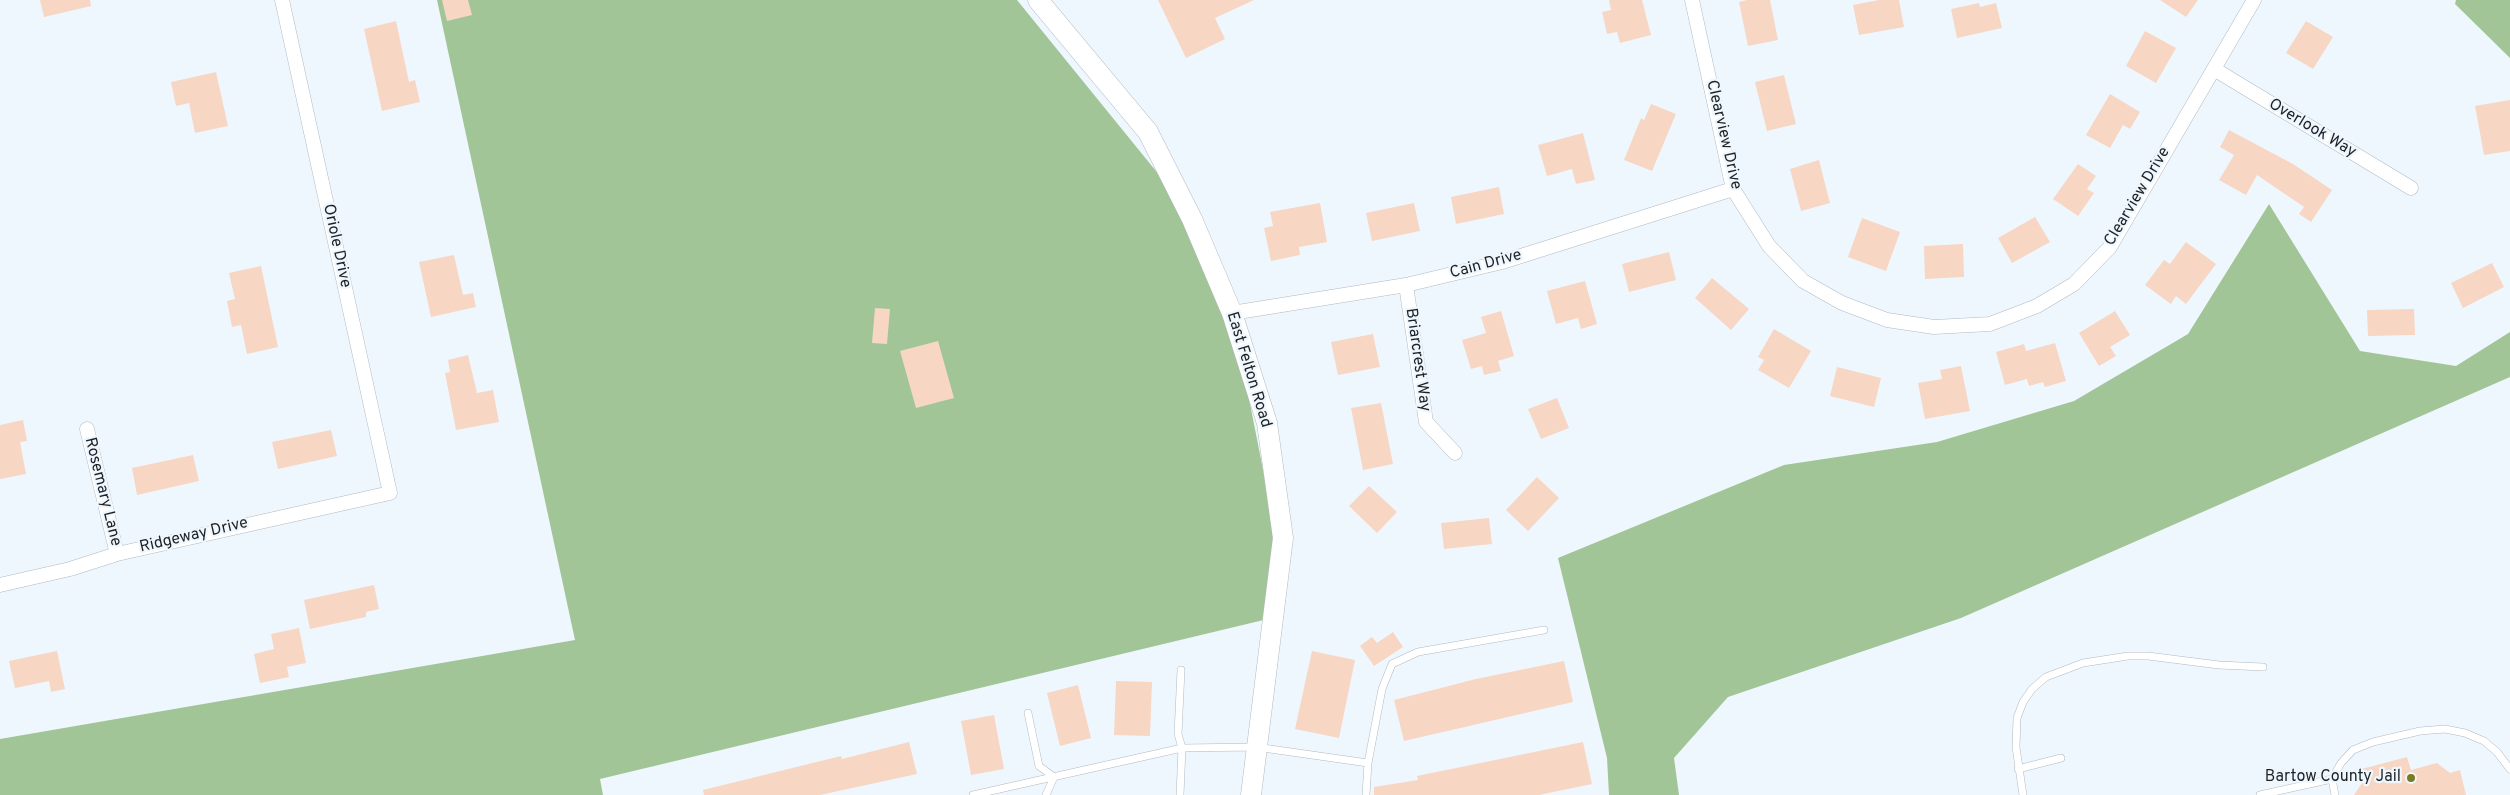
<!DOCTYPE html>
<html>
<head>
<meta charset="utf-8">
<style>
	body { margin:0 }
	canvas { display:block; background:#eff7fe }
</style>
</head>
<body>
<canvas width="2510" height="795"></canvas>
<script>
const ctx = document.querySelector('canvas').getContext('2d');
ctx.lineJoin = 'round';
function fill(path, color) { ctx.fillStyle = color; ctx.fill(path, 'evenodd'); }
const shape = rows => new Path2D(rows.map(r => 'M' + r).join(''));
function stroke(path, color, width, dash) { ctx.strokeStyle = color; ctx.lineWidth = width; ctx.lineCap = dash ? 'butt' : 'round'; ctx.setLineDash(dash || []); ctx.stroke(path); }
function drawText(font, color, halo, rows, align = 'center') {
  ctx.font = font + ' Overpass,sans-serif'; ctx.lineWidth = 4.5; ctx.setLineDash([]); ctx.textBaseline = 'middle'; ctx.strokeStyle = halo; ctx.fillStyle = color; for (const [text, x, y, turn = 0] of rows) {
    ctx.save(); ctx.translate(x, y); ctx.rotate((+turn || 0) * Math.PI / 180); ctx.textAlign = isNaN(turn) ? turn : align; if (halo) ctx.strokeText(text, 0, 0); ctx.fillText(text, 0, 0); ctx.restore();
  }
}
fill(shape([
	[437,0,1017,0,1173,192,1232,313,1275,530,1272,618,600,779,603,795,0,795,0,739,575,640],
	[2456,0,2510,0,2510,58,2455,4],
	[2269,204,2360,351,2456,366,2510,332,2510,377,1961,618,1728,697,1674,758,1679,795,1609,795,1607,758,1558,558,1784,465,1937,442,2074,401,2188,334]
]), '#a2c597');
fill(shape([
	[40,0,90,0,91,6,44,17],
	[442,0,468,0,472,15,447,21],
	[1158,0,1254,0,1215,18,1225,39,1186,58],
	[1609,0,1642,0,1651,35,1620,43,1617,32,1607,34,1602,12,1611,10],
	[1747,0,1770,0,1778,40,1748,46,1739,2],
	[1879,0,1899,0,1904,27,1859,35,1853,5],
	[2160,0,2198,0,2186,17],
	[1979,3,1980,7,1996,3,2002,28,1957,38,1951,9],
	[396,21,409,82,415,80,420,102,382,111,364,29],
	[2306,21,2333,37,2313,69,2286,53],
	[2145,31,2176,48,2156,83,2126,66],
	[216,72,228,126,195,133,189,103,176,106,171,82],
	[1784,75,1796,124,1767,131,1755,82],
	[2110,94,2140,112,2130,129,2123,125,2110,148,2086,135],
	[2510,100,2510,151,2484,155,2475,106],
	[1651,104,1676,114,1652,171,1624,160,1641,118,1644,120],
	[2229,130,2293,164,2332,190,2311,222,2299,214,2304,207,2257,175,2246,195,2219,180,2234,155,2220,147],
	[1583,133,1595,180,1576,184,1572,169,1547,176,1538,145],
	[1819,160,1830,203,1801,211,1790,169],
	[2078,164,2096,176,2087,189,2094,193,2078,216,2053,199],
	[1499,187,1504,214,1456,224,1451,197],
	[1320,203,1327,242,1299,247,1300,255,1271,261,1264,228,1273,226,1270,212],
	[1414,203,1420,231,1372,241,1366,213],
	[2035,217,2050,242,2012,263,1998,238],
	[1862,218,1900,232,1886,271,1848,257],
	[2186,242,2216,264,2186,304,2176,296,2171,304,2145,285,2164,260,2170,264],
	[1963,244,1964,277,1925,279,1924,246],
	[1669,252,1676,280,1629,292,1622,264],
	[454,255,463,295,473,293,476,307,431,317,419,262],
	[2492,263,2504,287,2463,308,2451,283],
	[261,266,278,347,247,354,241,325,232,327,227,301,235,299,229,273],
	[1712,278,1749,309,1731,330,1695,298],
	[1585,281,1597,324,1581,329,1578,318,1556,324,1547,291],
	[875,308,890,309,887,344,872,343],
	[2414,309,2415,335,2368,336,2367,310],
	[1501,311,1514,356,1498,361,1501,371,1484,375,1482,366,1471,369,1462,340,1486,333,1481,317],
	[2115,311,2130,335,2110,347,2116,356,2099,366,2079,333],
	[1774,329,1811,351,1789,388,1758,370,1764,360,1758,357],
	[1373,334,1380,367,1338,375,1331,342],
	[938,341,954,398,916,408,900,351],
	[2055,343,2066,381,2045,387,2043,382,2029,386,2027,379,2005,385,1996,352,2024,344,2026,351],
	[468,355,477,393,493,390,499,422,456,430,445,373,450,372,448,360],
	[1961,366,1970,411,1925,419,1918,383,1942,379,1940,370],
	[1837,367,1881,378,1874,407,1830,396],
	[1557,398,1569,428,1541,439,1528,409],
	[1381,403,1393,464,1363,470,1351,408],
	[23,420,27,441,20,442,26,474,0,479,0,425],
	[331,430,337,456,278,469,272,442],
	[193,455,199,481,137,495,132,468],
	[1537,477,1559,498,1528,531,1506,510],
	[1369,486,1397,512,1377,533,1349,506],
	[1489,518,1492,544,1444,549,1441,523],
	[374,585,379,609,366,612,366,617,310,629,304,600],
	[299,628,306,663,287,667,289,677,260,683,254,654,274,649,271,634],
	[1393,632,1403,647,1374,666,1360,646,1372,637,1377,643],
	[57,651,65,689,51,692,49,681,15,688,9,661],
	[1312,651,1355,660,1339,738,1295,729],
	[1564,661,1573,702,1404,741,1394,700,1476,679],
	[1116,681,1152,682,1150,736,1114,735],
	[1078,685,1091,738,1060,746,1047,693],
	[994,715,1004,769,971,775,961,721],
	[909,742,917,774,820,795,704,795,703,790,841,756,842,759],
	[1583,742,1592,784,1539,795,1374,795,1374,787,1418,780,1417,776],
	[2407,757,2411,770,2437,763,2450,773,2460,770,2466,795,2354,795,2362,783,2358,770]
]), '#f7d6c4');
const lane = shape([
	[1028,713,1039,766,1054,777,1046,795],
	[1368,763,1382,689,1392,664,1418,652,1544,630],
	[2018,769,2061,758],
	[973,795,1182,748,1256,747,1368,763,1366,795],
	[1180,795,1182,748,1178,734,1181,670],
	[2023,795,2016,747,2017,718,2023,702,2032,689,2046,677,2083,663,2128,656,2148,656,2219,665,2263,667],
	[2260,795,2332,779],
	[2335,795,2332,779,2341,763,2353,750,2373,742,2420,731,2445,729,2465,733,2484,741,2497,752,2510,769]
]);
const street = shape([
	[1692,0,1733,189,1769,246,1803,281,1842,303,1887,320,1934,327,1990,324,2037,306,2074,284,2110,247,2254,0],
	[2214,69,2411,188],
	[1406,285,1426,422,1455,453],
	[1232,313,1406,285,1502,262,1733,189],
	[87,429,117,554],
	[0,585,70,569,117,554,390,493,282,0]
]);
const secondary = shape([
	[1038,0,1148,132,1192,219,1232,313,1267,423,1283,538,1251,795]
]);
stroke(lane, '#b2b9c0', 8);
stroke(street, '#b2b9c0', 15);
stroke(secondary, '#b2b9c0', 21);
stroke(lane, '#fff', 7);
stroke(street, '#fff', 14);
stroke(secondary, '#fff', 20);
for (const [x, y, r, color] of [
	[2411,778,5,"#7c7a20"]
]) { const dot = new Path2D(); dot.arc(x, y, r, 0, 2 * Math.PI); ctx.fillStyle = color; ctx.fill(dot); stroke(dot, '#eff7fe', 2); }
drawText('16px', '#1e2123', '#eff7fe', [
	["Overlook Way",2312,129,31],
	["Clearview Drive",1723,135,77],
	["Clearview Drive",2138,197,-59],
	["Oriole Drive",336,246,78],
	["Cain Drive",1486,265,-15],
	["Briarcrest Way",1417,360,82],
	["East Felton Road",1248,370,73],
	["Rosemary Lane",102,492,76],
	["Ridgeway Drive",194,536,-13]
]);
drawText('16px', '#1e2123', '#eff7fe', [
	["Bartow County Jail",2401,778]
], 'right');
</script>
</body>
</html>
